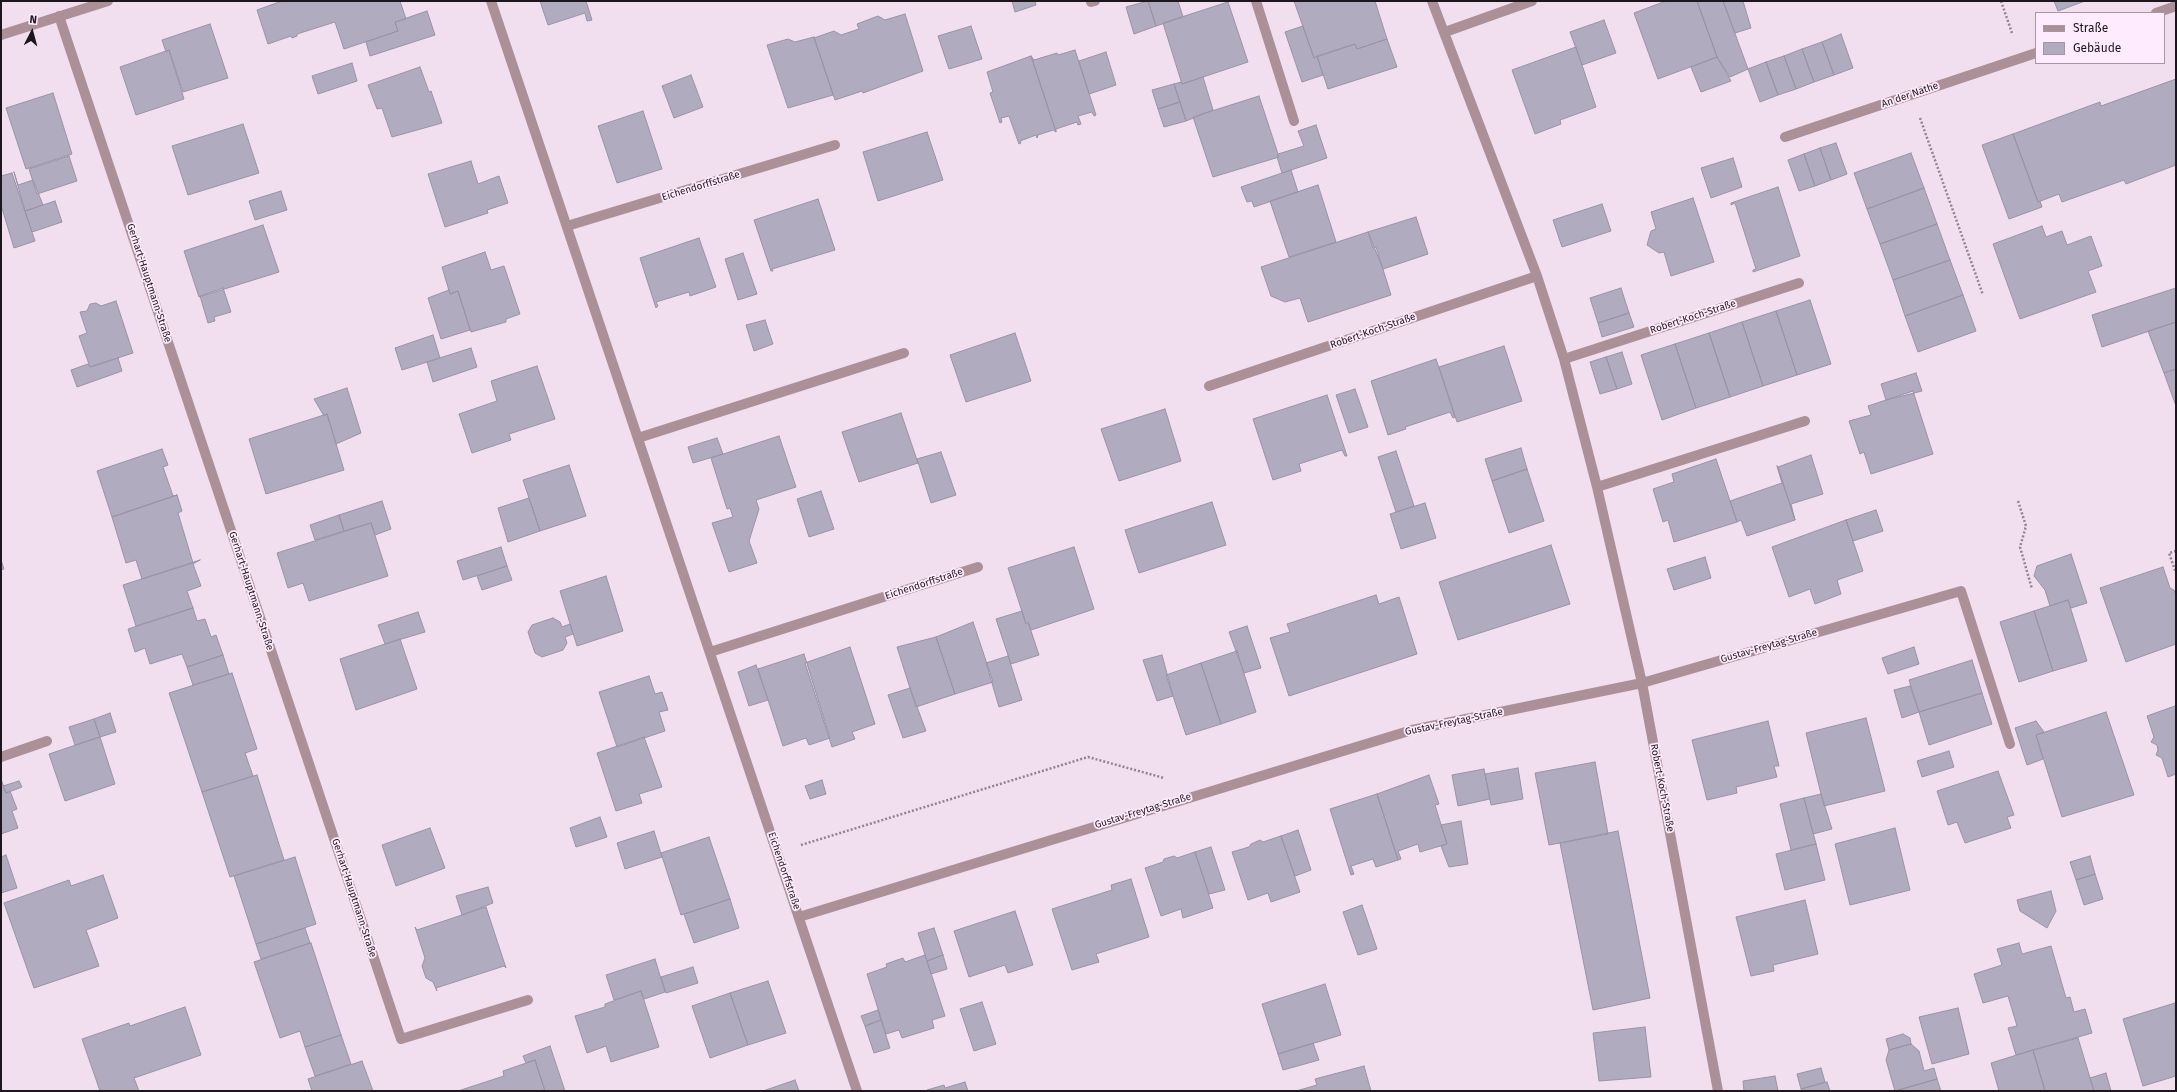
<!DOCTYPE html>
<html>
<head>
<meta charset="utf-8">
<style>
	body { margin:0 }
	#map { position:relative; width:2177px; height:1092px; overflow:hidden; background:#f1deef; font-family:"Fira Sans",sans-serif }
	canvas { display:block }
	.frame { position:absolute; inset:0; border:2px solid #1d161c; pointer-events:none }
	.legend { position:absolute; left:2035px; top:12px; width:130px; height:52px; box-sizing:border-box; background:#feebfd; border:1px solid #a496a3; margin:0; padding:5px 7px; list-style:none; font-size:12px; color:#1d161c }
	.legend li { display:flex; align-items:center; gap:8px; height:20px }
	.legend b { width:20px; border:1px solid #a496a3 }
	.north { position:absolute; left:12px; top:12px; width:40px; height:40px; -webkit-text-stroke:3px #feebfd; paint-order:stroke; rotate:6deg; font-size:11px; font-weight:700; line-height:16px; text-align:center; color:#1d161c }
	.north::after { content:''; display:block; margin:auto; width:14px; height:18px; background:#1d161c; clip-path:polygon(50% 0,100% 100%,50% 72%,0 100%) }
</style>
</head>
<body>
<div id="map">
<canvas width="2177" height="1092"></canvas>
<div class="frame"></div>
<ul class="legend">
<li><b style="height:5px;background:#ab9098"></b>Straße</li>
<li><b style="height:11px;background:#b1abc0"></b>Gebäude</li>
</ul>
<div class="north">N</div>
</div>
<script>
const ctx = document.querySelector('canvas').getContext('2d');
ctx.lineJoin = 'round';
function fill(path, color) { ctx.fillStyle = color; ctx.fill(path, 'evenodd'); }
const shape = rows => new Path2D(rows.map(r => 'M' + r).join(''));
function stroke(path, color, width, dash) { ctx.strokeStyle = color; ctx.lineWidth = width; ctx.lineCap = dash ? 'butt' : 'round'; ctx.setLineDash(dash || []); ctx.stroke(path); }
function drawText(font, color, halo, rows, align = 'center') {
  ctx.font = font + ' "Fira Sans",sans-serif'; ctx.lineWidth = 3.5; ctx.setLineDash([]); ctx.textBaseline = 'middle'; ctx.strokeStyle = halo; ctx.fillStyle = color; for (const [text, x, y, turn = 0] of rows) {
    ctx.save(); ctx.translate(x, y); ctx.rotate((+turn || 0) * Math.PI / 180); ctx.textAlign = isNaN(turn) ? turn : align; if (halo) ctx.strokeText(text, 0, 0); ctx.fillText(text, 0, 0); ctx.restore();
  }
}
const building = shape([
	[282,1,400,1,406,19,395,22,398,31,344,49,335,22,297,34,297,36,292,38,291,36,268,44,257,10,282,1],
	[540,1,586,1,592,20,587,21,585,13,548,25,540,1],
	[1012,1,1035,1,1036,5,1015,12,1012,1],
	[1148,1,1178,1,1183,17,1156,26,1148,1],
	[1148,1,1156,26,1134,34,1126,7,1148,1],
	[1294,1,1375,1,1387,39,1357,49,1355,44,1314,58,1294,1],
	[1666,1,1697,1,1717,57,1658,79,1634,13,1666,1],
	[1697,1,1723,1,1748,69,1730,77,1717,57,1697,1],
	[1723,1,1743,1,1751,28,1735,33,1723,1],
	[2054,1,2085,1,2058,11,2054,1],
	[1228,2,1248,62,1182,84,1163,23,1228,2],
	[427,11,435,35,370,56,366,42,398,31,395,22,427,11],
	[905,14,923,71,863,93,862,91,835,100,814,38,834,31,841,35,859,29,857,24,878,16,885,20,905,14],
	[1604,20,1616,53,1582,65,1570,32,1604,20],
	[210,24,228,78,183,92,169,50,166,52,162,40,210,24],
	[971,26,982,59,949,69,938,36,971,26],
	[1303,26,1314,58,1317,56,1323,75,1302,82,1285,32,1303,26],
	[1841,34,1853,68,1834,75,1822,42,1841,34],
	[814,37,833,95,788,108,767,45,788,39,795,42,814,37],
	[1387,39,1397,67,1328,89,1317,56,1355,44,1357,49,1387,39],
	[1822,42,1834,75,1814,82,1802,49,1822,42],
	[1576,47,1596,107,1560,120,1561,124,1535,134,1512,70,1576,47],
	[1802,49,1814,82,1796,89,1784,56,1802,49],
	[169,50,184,99,136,115,120,67,169,50],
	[1075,50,1096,115,1094,116,1092,112,1078,116,1081,124,1078,125,1077,122,1056,129,1056,132,1031,56,1034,60,1057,53,1058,55,1075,50],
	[1106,52,1116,85,1089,94,1079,61,1106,52],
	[1031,56,1056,132,1053,130,1038,135,1037,138,1036,135,1020,141,1021,143,1019,144,1009,116,1001,118,1002,122,1000,123,990,93,993,92,987,72,1031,56],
	[1784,56,1796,89,1778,95,1766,62,1784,56],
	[1717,57,1731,81,1701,92,1691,67,1717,57],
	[1766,62,1778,95,1760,102,1748,69,1766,62],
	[352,63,357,81,318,94,312,76,352,63],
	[420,67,429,92,431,91,442,123,392,137,382,108,377,109,368,85,420,67],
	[691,75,703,107,674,118,662,86,691,75],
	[1203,77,1213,110,1186,121,1174,84,1181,82,1182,84,1203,77],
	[2176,79,2176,165,2126,184,2124,180,2062,202,2059,194,2038,202,2013,134,2100,102,2101,106,2176,79],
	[1174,84,1180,102,1158,109,1152,90,1174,84],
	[53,93,72,154,26,169,6,108,53,93],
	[1259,96,1279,157,1213,177,1193,117,1259,96],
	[1180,102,1186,121,1164,127,1158,109,1180,102],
	[643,111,662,169,617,183,598,126,643,111],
	[243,124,259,173,188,195,172,146,243,124],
	[1316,125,1327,158,1282,173,1277,157,1278,154,1304,146,1298,131,1316,125],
	[927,132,943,180,878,201,863,152,927,132],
	[2013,134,2038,202,2040,201,2042,207,2009,219,1982,145,2013,134],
	[1836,143,1847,174,1831,180,1820,148,1836,143],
	[1820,148,1831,180,1815,186,1804,154,1820,148],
	[1911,153,1924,188,1867,209,1854,173,1911,153],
	[1804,154,1815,186,1799,191,1788,160,1804,154],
	[69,156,77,181,37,194,29,169,69,156],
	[1733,158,1742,187,1711,198,1701,168,1733,158],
	[471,161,478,184,499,176,508,203,487,210,488,213,445,227,428,174,471,161],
	[1291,170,1298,192,1254,207,1252,201,1247,202,1241,187,1291,170],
	[14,172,18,185,33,180,43,205,25,211,14,172],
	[12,173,35,241,14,248,1,205,1,176,12,173],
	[1318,185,1336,242,1289,257,1270,201,1318,185],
	[1778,187,1800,256,1753,272,1753,270,1756,269,1735,203,1731,205,1731,203,1778,187],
	[1924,188,1937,224,1880,244,1867,209,1924,188],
	[281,191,287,210,255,220,249,201,281,191],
	[1693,198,1714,262,1671,276,1664,252,1659,253,1647,245,1651,231,1656,229,1651,212,1693,198],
	[818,199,835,250,772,269,773,271,771,271,754,220,818,199],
	[55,201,62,222,32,232,25,211,55,201],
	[1602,204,1611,231,1562,247,1553,220,1602,204],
	[1416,217,1428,254,1383,269,1368,232,1416,217],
	[1937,224,1950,260,1893,280,1880,244,1937,224],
	[263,225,279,272,199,297,184,251,263,225],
	[2042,226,2046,237,2062,231,2067,245,2091,236,2102,266,2088,271,2096,292,2020,319,1993,244,2042,226],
	[1368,232,1373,248,1376,247,1391,295,1308,322,1300,298,1285,302,1271,296,1261,267,1368,232],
	[699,238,716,287,690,296,689,292,656,302,658,306,656,308,640,258,699,238],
	[485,252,491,270,504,266,520,314,506,319,506,322,471,332,458,291,450,294,442,267,485,252],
	[743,253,757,294,738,300,725,259,743,253],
	[1950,260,1963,295,1905,316,1893,280,1950,260],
	[223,288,231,312,214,317,215,321,208,323,200,296,223,288],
	[1621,288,1629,313,1598,323,1590,298,1621,288],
	[2176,288,2176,322,2102,347,2092,315,2176,288],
	[449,290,450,294,458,291,470,330,441,339,428,298,449,290],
	[1963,295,1976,331,1918,352,1905,316,1963,295],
	[1810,300,1831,364,1797,375,1776,311,1810,300],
	[116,301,133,353,90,367,79,336,87,333,80,312,87,311,90,304,96,303,101,306,116,301],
	[1776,311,1797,375,1763,386,1742,322,1776,311],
	[1629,313,1634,327,1602,337,1598,323,1629,313],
	[765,320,773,344,754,351,746,325,765,320],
	[1742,322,1763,386,1730,397,1709,333,1742,322],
	[2176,322,2176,369,2164,373,2148,331,2176,322],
	[1015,333,1031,381,966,402,950,355,1015,333],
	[1709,333,1730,397,1696,408,1675,344,1709,333],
	[433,335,440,358,402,370,395,348,433,335],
	[1675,344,1696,408,1662,420,1641,355,1675,344],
	[1504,346,1522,401,1457,422,1439,367,1504,346],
	[471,348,477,367,433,382,427,362,471,348],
	[1622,352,1632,384,1617,389,1606,357,1622,352],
	[1606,357,1617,389,1600,394,1590,362,1606,357],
	[118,358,122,371,77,387,71,370,88,364,90,367,118,358],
	[1436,359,1455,417,1453,418,1450,412,1405,427,1406,429,1388,435,1371,381,1436,359],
	[537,366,555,419,509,434,511,440,472,453,459,414,497,401,491,381,537,366],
	[2176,369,2176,406,2164,373,2176,369],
	[1916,373,1922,391,1886,400,1881,384,1916,373],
	[347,388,361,433,336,444,327,414,324,416,314,399,347,388],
	[1355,389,1368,427,1349,433,1336,395,1355,389],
	[1913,391,1933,454,1871,474,1864,452,1860,454,1849,421,1871,415,1868,406,1913,391],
	[1327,395,1347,456,1345,456,1342,450,1299,464,1301,471,1273,480,1253,419,1327,395],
	[1165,409,1181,461,1119,481,1101,429,1165,409],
	[901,413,918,463,859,482,842,432,901,413],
	[327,414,344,470,266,494,249,439,327,414],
	[779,436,796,487,756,500,759,509,749,541,757,563,729,572,712,523,733,517,730,508,727,509,711,458,779,436],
	[717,438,723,454,693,463,688,447,717,438],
	[1521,448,1527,469,1492,481,1485,459,1521,448],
	[162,449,168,465,163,467,173,496,177,495,112,517,97,471,162,449],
	[1396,451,1414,506,1396,512,1378,457,1396,451],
	[941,452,956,495,931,503,917,459,941,452],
	[1811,455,1823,494,1791,504,1795,520,1778,467,1811,455],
	[1716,459,1737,522,1674,542,1668,520,1663,522,1653,489,1674,482,1672,474,1716,459],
	[569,465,586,516,540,531,523,480,569,465],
	[1777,466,1795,520,1747,536,1741,520,1737,522,1730,501,1782,483,1777,466],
	[1527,469,1544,521,1509,533,1492,481,1527,469],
	[821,491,834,529,809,537,797,499,821,491],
	[177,495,182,511,178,513,193,563,142,579,136,560,126,563,112,517,177,495],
	[529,498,540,531,508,542,498,508,529,498],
	[382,501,391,529,375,535,371,523,344,531,339,515,382,501],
	[1212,502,1226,545,1139,573,1125,530,1212,502],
	[1425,503,1436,538,1401,549,1390,514,1425,503],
	[1876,510,1883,531,1853,541,1846,520,1876,510],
	[339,515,344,531,315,540,310,525,339,515],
	[1846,520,1863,571,1837,580,1841,594,1815,604,1810,589,1789,597,1772,547,1846,520],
	[371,523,388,576,309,601,303,583,288,588,277,553,371,523],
	[1551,545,1570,604,1458,640,1439,582,1551,545],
	[501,547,507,566,463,580,457,561,501,547],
	[1074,547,1094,609,1031,630,1028,622,1026,624,1008,568,1074,547],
	[2071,554,2087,603,2071,608,2068,600,2050,606,2045,590,2034,576,2037,566,2071,554],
	[1705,557,1711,578,1674,590,1667,569,1705,557],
	[1,560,4,569,1,570,1,560],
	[200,560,193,564,201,586,187,591,193,608,136,626,123,585,200,560],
	[507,566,512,580,482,590,477,576,507,566],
	[2163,567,2170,588,2174,590,2176,596,2176,644,2126,662,2100,588,2163,567],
	[606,576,623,631,577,646,560,591,606,576],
	[1376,595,1379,604,1399,597,1417,654,1289,696,1270,638,1290,632,1287,624,1376,595],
	[2068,600,2087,661,2053,671,2034,611,2068,600],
	[193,608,197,621,205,619,211,637,216,635,223,655,187,667,182,654,150,664,145,648,135,652,128,629,193,608],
	[1022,611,1026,624,1028,622,1039,655,1011,664,996,619,1022,611],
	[2034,611,2053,671,2019,682,2000,622,2034,611],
	[418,612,425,632,385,644,378,625,418,612],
	[553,618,560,622,562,627,570,624,573,634,565,637,567,643,563,650,542,657,535,653,528,632,532,625,553,618],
	[973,622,993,682,955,694,936,637,973,622],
	[1247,626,1261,668,1244,673,1229,632,1247,626],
	[936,637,955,694,916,707,897,647,936,637],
	[400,639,417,689,356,710,340,659,400,639],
	[850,647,875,724,852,732,855,739,832,747,805,663,850,647],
	[1914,647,1919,664,1888,674,1882,658,1914,647],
	[1237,651,1256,712,1221,724,1201,663,1237,651],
	[804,654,830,738,809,745,806,738,783,746,758,669,804,654],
	[223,655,229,674,193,685,187,667,223,655],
	[1162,655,1173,696,1157,701,1143,660,1162,655],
	[1008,656,1022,700,999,707,986,663,1008,656],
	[1972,660,1982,693,1919,712,1909,680,1972,660],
	[1201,663,1221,724,1186,735,1166,675,1201,663],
	[756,665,768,700,749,706,738,672,756,665],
	[232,673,257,749,245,753,253,776,202,792,169,693,232,673],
	[649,676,655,694,662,692,668,710,659,712,665,731,617,747,599,692,649,676],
	[1910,686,1919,712,1902,718,1894,690,1910,686],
	[910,688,926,731,903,738,888,695,910,688],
	[1982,693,1992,724,1929,745,1919,712,1982,693],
	[2176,703,2176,774,2168,777,2162,758,2156,755,2158,750,2157,745,2151,742,2154,737,2147,716,2175,706,2176,703],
	[2106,712,2134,795,2062,817,2036,735,2106,712],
	[110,713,116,732,100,737,94,719,110,713],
	[1866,718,1885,791,1824,806,1806,733,1866,718],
	[94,719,100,737,75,745,69,727,94,719],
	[1768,721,1779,766,1774,766,1777,777,1736,787,1737,793,1707,800,1692,740,1768,721],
	[2036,721,2044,732,2036,735,2043,759,2027,765,2015,728,2036,721],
	[100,737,115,784,65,801,49,754,100,737],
	[644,737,662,787,639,794,642,803,616,811,597,753,644,737],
	[1949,751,1954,767,1922,777,1917,761,1949,751],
	[1595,762,1608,834,1549,845,1535,773,1595,762],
	[1518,768,1523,799,1491,805,1485,774,1518,768],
	[1484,769,1490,799,1458,806,1452,775,1484,769],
	[1998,771,2014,815,2007,817,2011,828,1965,843,1957,822,1948,825,1937,791,1998,771],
	[257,775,284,860,230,877,202,792,257,775],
	[1429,775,1439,804,1435,805,1447,844,1420,852,1418,844,1398,851,1401,859,1398,860,1377,794,1429,775],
	[1,779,6,793,10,791,17,809,12,811,18,828,1,834,1,779],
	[822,780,826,794,810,799,805,786,822,780],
	[19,781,22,787,6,793,3,786,19,781],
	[1377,794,1398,860,1376,867,1373,859,1351,866,1354,874,1351,875,1330,809,1377,794],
	[1821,794,1832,829,1813,834,1804,798,1821,794],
	[1804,798,1816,844,1791,850,1780,804,1804,798],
	[600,817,607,837,576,847,570,828,600,817],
	[1461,821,1468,864,1449,867,1441,846,1447,844,1441,825,1461,821],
	[430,828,445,868,396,886,382,845,430,828],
	[1895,828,1910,890,1850,905,1835,844,1895,828],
	[1298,830,1311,870,1295,876,1281,836,1298,830],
	[654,831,662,857,625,869,617,843,654,831],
	[1618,831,1650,998,1593,1010,1560,843,1618,831],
	[1281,836,1300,892,1271,902,1268,893,1248,900,1232,852,1249,847,1251,844,1260,840,1263,842,1281,836],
	[709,837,730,899,681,915,661,853,709,837],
	[1816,844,1825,880,1785,890,1776,854,1816,844],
	[1211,847,1225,890,1209,894,1195,852,1211,847],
	[1195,852,1213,908,1183,918,1181,909,1161,916,1145,868,1163,862,1164,859,1174,856,1177,858,1195,852],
	[6,855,17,888,1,893,1,857,6,855],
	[2090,856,2095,874,2076,880,2070,862,2090,856],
	[295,857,316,924,256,944,234,876,295,857],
	[2095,874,2103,899,2084,905,2076,880,2095,874],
	[103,875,118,918,86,930,99,966,34,988,4,903,69,880,71,886,103,875],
	[1131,879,1149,937,1096,954,1099,962,1072,970,1052,909,1112,890,1111,885,1131,879],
	[488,887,493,903,462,915,456,896,488,887],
	[2051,891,2056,911,2047,928,2020,911,2017,900,2051,891],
	[730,899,739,928,694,943,684,914,730,899],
	[1805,900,1818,954,1773,965,1774,971,1751,976,1736,917,1805,900],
	[1362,905,1377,949,1358,955,1343,912,1362,905],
	[486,907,506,968,504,966,436,988,437,991,433,982,426,978,422,966,425,958,415,927,417,930,486,907],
	[1015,911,1033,965,1008,973,1005,965,969,977,954,931,1015,911],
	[305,928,310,943,261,959,256,944,305,928],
	[934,928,943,955,927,961,918,933,934,928],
	[311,943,341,1035,305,1047,300,1031,280,1038,254,962,311,943],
	[2019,943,2022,954,2051,946,2066,998,2070,997,2074,1012,2085,1009,2092,1033,2016,1055,2008,1028,2017,1026,2008,996,1983,1003,1974,974,2002,965,1997,949,2019,943],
	[925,955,945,1016,932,1020,934,1028,902,1038,899,1030,886,1034,867,974,887,967,886,964,903,958,905,962,925,955],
	[943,955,947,969,931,974,927,961,943,955],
	[655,959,665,992,644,999,641,991,614,1000,606,975,655,959],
	[693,967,698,983,666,993,661,977,693,967],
	[768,981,786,1033,748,1045,730,993,768,981],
	[1325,984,1341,1035,1278,1054,1262,1004,1325,984],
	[641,991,659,1047,611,1062,606,1046,587,1053,575,1016,605,1007,605,1004,641,991],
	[730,993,748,1045,710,1058,692,1006,730,993],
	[982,1002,996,1044,974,1051,960,1009,982,1002],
	[2175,1003,2176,1076,2143,1086,2123,1019,2175,1003],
	[185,1007,201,1055,134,1078,139,1091,100,1091,82,1039,129,1023,130,1026,185,1007],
	[1958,1008,1969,1054,1932,1064,1919,1017,1958,1008],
	[878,1010,881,1020,865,1026,861,1016,878,1010],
	[881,1020,890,1048,874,1053,865,1026,881,1020],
	[1645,1027,1651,1077,1599,1081,1593,1033,1645,1027],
	[1903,1034,1910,1038,1911,1044,1889,1050,1886,1039,1903,1034],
	[341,1035,351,1064,315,1076,305,1047,341,1035],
	[2078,1038,2094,1091,2045,1091,2033,1050,2078,1038],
	[1313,1043,1319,1060,1283,1070,1278,1054,1313,1043],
	[1911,1044,1919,1051,1924,1071,1934,1068,1937,1079,1895,1091,1886,1060,1889,1050,1911,1044],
	[550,1046,565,1091,545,1091,535,1060,526,1063,523,1056,550,1046],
	[2033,1050,2045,1091,1999,1091,1991,1063,2033,1050],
	[535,1060,545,1091,458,1091,504,1076,503,1071,535,1060],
	[362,1061,373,1091,312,1091,308,1079,362,1061],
	[1364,1066,1371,1091,1296,1091,1317,1085,1315,1079,1364,1066],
	[1821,1068,1825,1082,1801,1089,1797,1074,1821,1068],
	[2106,1073,2111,1091,2094,1091,2090,1078,2106,1073],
	[1775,1076,1778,1091,1744,1091,1743,1081,1775,1076],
	[1937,1079,1941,1091,1895,1091,1937,1079],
	[795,1080,799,1091,763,1091,795,1080],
	[965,1082,968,1091,927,1090,944,1085,945,1088,965,1082],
	[1827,1082,1830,1091,1802,1091,1801,1089,1827,1082]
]);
fill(building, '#b1abc0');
stroke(building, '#9993a7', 1);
stroke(shape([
	[2001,1,2012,33],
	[1920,118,1983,295],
	[2018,501,2026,526,2020,547,2032,589],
	[2176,551,2169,553,2176,573],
	[801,845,1088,757,1164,778]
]), '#91838f', 2.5, [2, 2]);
stroke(shape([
	[491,1,857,1091],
	[1256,1,1294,121],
	[1432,1,1537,276,1564,359,1597,487,1642,683,1718,1091],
	[1091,2,1095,1],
	[2156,13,2176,6],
	[59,16,401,1039,528,1000],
	[1445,32,1532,1],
	[1,35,108,1],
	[1785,137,2036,53],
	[567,226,835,145],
	[1564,359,1799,283],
	[1209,386,1537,276],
	[638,438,904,353],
	[1597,487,1805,421],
	[710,652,978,567],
	[1,757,47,741],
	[799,917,1412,730,1642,683,1961,591,2010,744]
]), '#ab9098', 10);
drawText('10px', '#1d161c', '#feebfd', [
	["An der Nathe",1910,95,-19],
	["Eichendorffstraße",701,186,-17],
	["Gerhart-Hauptmann-Straße",149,283,72],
	["Robert-Koch-Straße",1693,317,-18],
	["Robert-Koch-Straße",1373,331,-19],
	["Eichendorffstraße",924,584,-18],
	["Gerhart-Hauptmann-Straße",251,591,72],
	["Gustav-Freytag-Straße",1769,646,-16],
	["Gustav-Freytag-Straße",1454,722,-12],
	["Robert-Koch-Straße",1662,788,79],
	["Gustav-Freytag-Straße",1143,811,-17],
	["Eichendorffstraße",784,871,71],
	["Gerhart-Hauptmann-Straße",354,898,72]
]);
</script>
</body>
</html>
